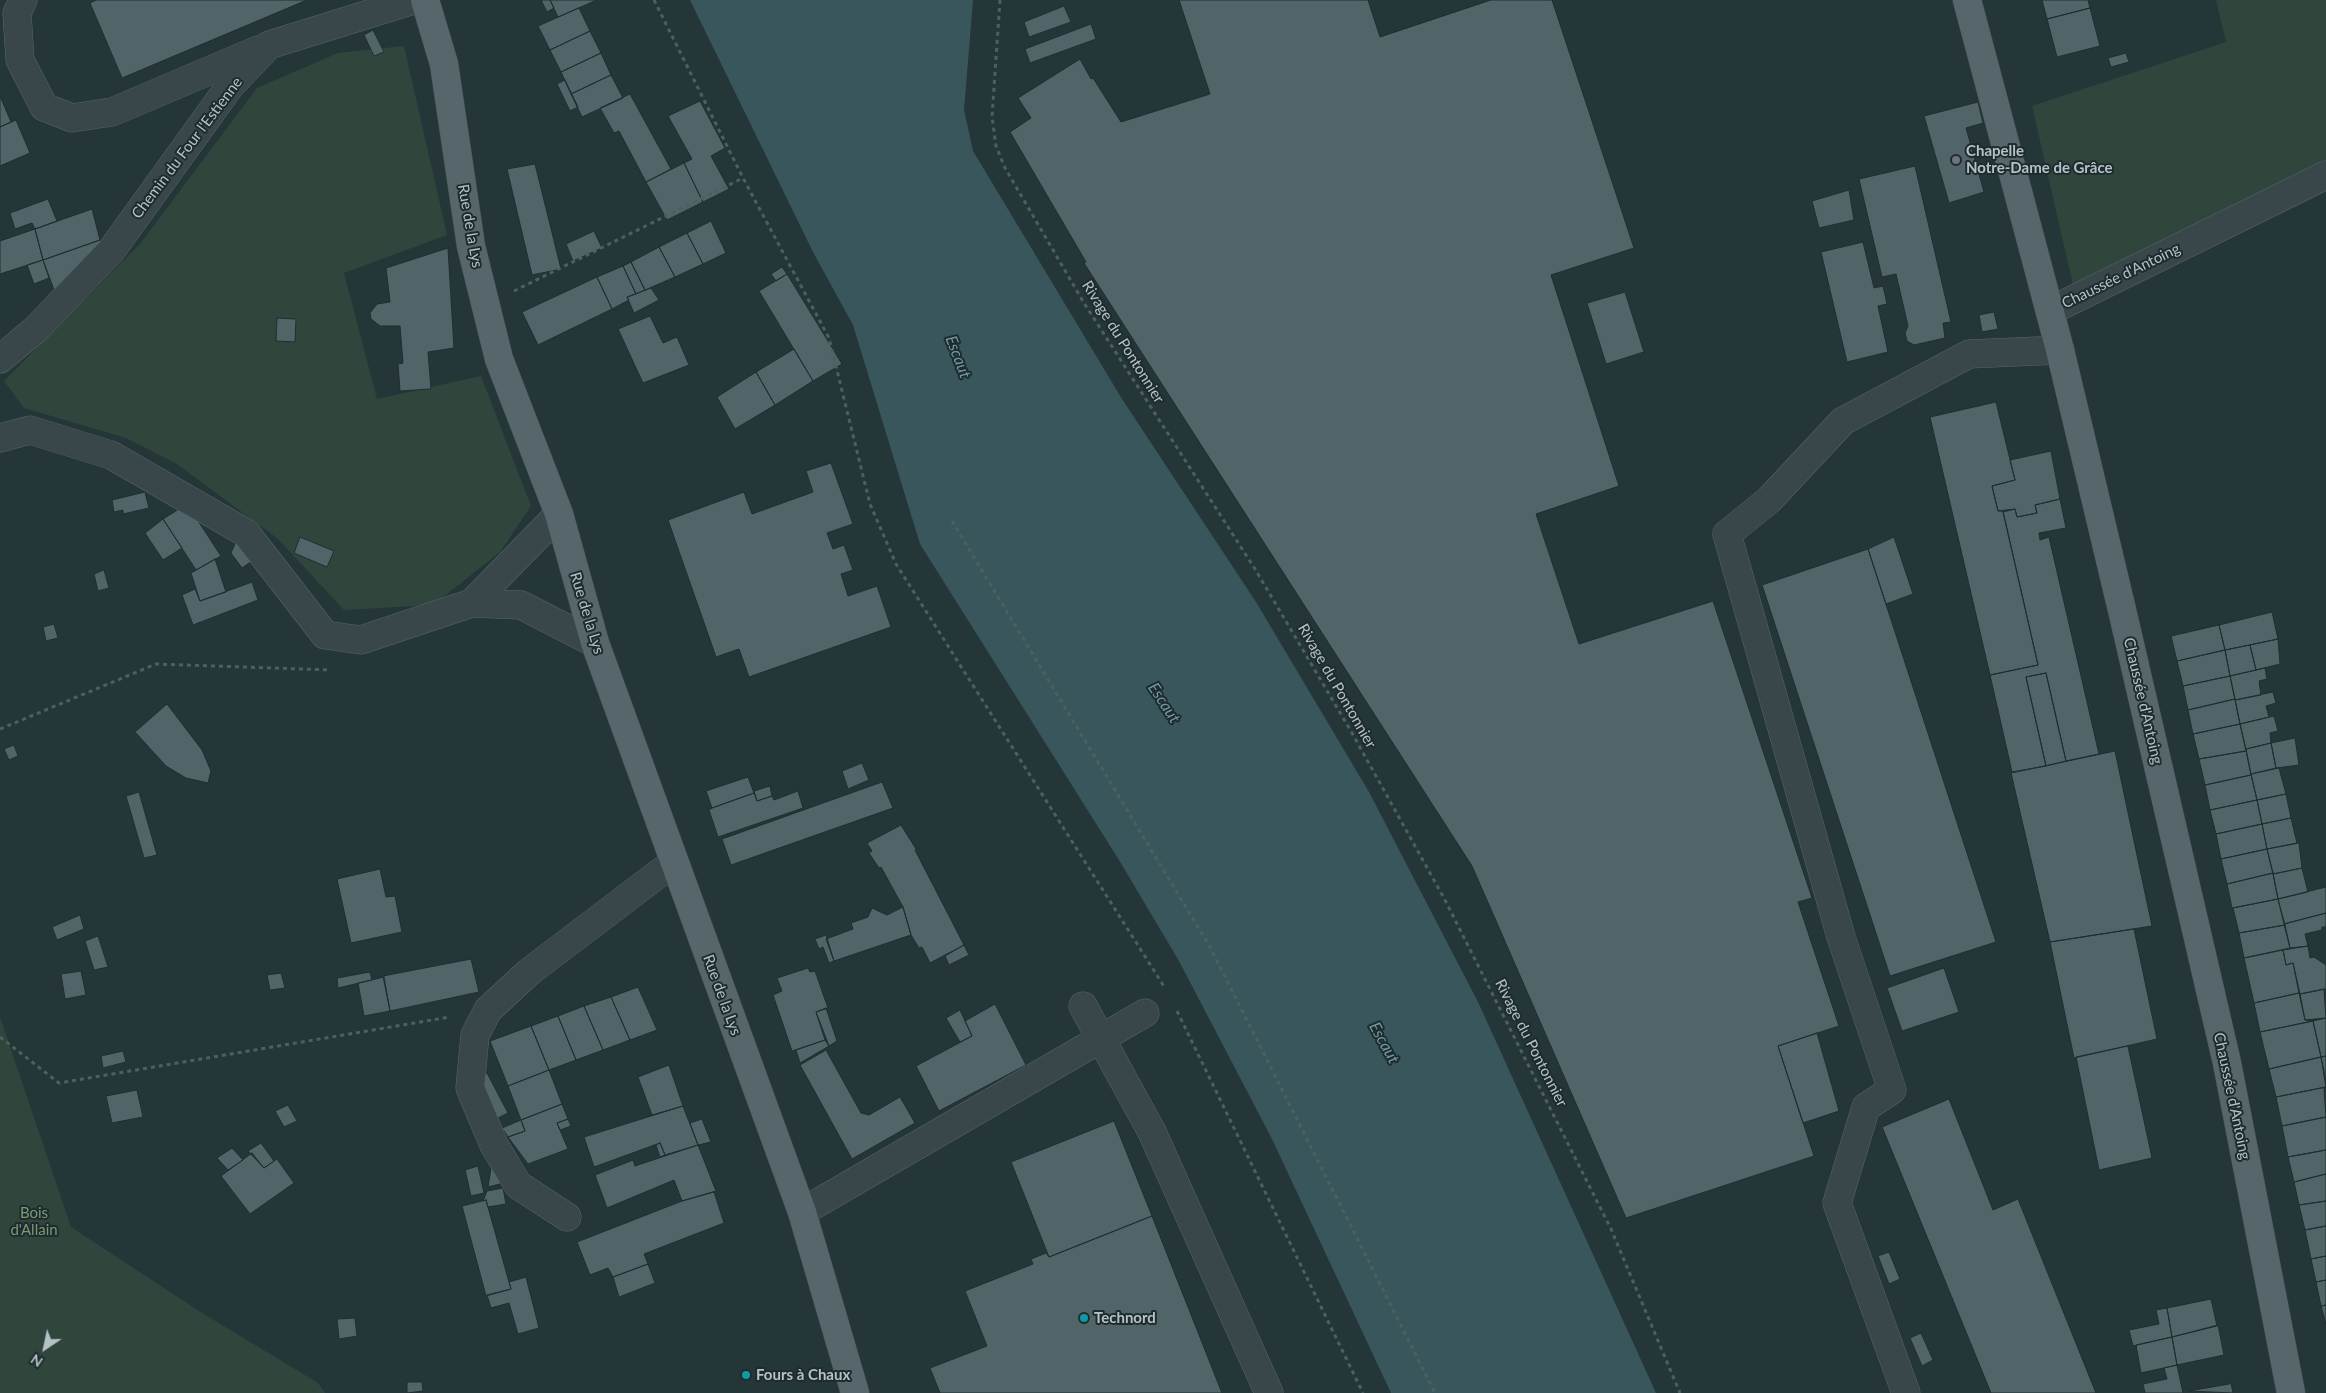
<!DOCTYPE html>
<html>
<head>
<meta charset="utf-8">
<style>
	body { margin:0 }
	#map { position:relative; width:2326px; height:1393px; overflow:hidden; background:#253639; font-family:Lato,sans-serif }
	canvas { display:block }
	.north { position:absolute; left:20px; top:1323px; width:50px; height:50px; -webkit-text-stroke:4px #1e2c2f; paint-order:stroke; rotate:214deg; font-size:14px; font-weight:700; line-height:20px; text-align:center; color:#b4c2c5 }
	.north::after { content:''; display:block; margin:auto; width:18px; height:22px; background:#b4c2c5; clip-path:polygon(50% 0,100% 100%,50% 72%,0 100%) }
</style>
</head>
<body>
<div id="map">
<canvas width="2326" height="1393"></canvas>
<div class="north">N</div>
</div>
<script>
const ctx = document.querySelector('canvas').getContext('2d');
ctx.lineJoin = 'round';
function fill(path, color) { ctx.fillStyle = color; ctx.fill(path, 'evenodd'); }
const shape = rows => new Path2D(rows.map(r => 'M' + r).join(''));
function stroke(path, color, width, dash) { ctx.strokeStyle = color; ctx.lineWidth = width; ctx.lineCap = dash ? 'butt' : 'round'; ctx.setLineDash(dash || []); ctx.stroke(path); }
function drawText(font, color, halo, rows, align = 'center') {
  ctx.font = font + ' Lato,sans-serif'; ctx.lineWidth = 4; ctx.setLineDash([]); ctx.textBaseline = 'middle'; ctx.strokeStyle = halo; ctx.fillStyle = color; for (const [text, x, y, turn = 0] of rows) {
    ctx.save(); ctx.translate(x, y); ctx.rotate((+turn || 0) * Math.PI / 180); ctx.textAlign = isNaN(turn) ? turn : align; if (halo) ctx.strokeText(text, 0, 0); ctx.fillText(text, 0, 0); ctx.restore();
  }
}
fill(shape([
	[2216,0,2326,0,2326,175,2076,298,2032,106,2226,42],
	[404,46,447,235,344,273,377,399,481,376,531,506,500,552,433,605,344,610,278,539,177,464,126,438,24,408,4,381,140,244,257,88,338,53],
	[0,1017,71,1227,199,1311,318,1383,325,1393,0,1393]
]), '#30453c');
fill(shape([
	[690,0,973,0,964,110,973,151,1122,399,1256,602,1369,792,1478,1002,1656,1393,1391,1393,1272,1139,1179,961,1119,860,920,544,853,325,813,252]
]), '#39565d');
const building = shape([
	[96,0,307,0,122,78,90,3,96,0],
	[541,0,550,0,554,8,547,12,541,0],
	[550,0,597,0,558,17,550,0],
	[1179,0,1368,0,1380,37,1491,0,1552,0,1634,248,1551,275,1619,486,1536,514,1579,644,1713,601,1812,898,1798,902,1839,1026,1778,1046,1814,1156,1626,1218,1472,866,1084,263,1086,262,1010,132,1031,118,1018,98,1080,59,1091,79,1093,78,1121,122,1210,94,1179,0],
	[2042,0,2088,0,2090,8,2047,19,2042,0],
	[1064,6,1071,22,1029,37,1024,22,1064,6],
	[579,8,590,31,550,50,538,26,579,8],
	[2090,8,2100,46,2057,57,2047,19,2090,8],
	[1091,24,1096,39,1030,63,1025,49,1091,24],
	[373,30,384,52,374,56,364,35,373,30],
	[590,31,601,53,561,72,550,50,590,31],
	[601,53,611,75,571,94,561,72,601,53],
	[2126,53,2129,62,2111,67,2108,58,2126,53],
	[611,75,623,98,582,117,571,94,611,75],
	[565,80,578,107,570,111,557,84,565,80],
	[630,94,671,169,646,182,619,131,614,133,600,108,630,94],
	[0,96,11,122,0,127,0,96],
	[700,101,725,148,711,156,729,189,703,202,684,163,692,159,668,116,700,101],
	[1978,102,1983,123,1966,128,1984,192,1949,203,1924,116,1978,102],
	[16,120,30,153,0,166,0,127,16,120],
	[684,163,703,202,667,220,646,182,684,163],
	[535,164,561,269,532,275,507,169,535,164],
	[1915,166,1951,322,1943,323,1945,338,1914,345,1907,341,1905,333,1908,326,1896,274,1882,277,1859,179,1915,166],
	[1849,190,1854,220,1819,228,1812,201,1849,190],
	[48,199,57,221,35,229,32,223,15,229,10,213,48,199],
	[92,209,100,240,43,260,35,229,92,209],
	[711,221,726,253,703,264,687,233,711,221],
	[35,229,43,260,0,274,0,241,35,229],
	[594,231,602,248,573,261,566,244,594,231],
	[687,233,703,264,675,277,659,247,687,233],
	[100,240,102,245,54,290,43,260,100,240],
	[1863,242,1874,288,1883,286,1887,304,1878,306,1888,352,1847,362,1821,252,1863,242],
	[659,247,675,277,645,290,631,262,659,247],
	[448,248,454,348,428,352,431,389,400,391,398,364,403,363,400,326,380,326,371,319,370,313,377,304,390,302,386,268,448,248],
	[43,260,49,278,34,284,27,265,43,260],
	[631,262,645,290,636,294,623,266,631,262],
	[623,266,636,294,627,297,629,300,612,309,597,277,623,266],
	[782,267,787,274,776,281,771,274,782,267],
	[787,274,842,364,813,381,759,291,787,274],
	[597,277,612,309,538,345,522,312,597,277],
	[651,288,659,300,634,313,627,297,651,288],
	[1625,292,1644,352,1606,364,1587,303,1625,292],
	[1994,312,1998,329,1982,332,1979,315,1994,312],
	[650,316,663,343,677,337,689,365,643,383,618,329,650,316],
	[277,318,296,319,295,342,276,341,277,318],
	[794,349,813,381,775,405,756,372,794,349],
	[756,372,775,405,735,429,717,397,756,372],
	[1996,402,2015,480,1992,486,1998,511,2003,511,2038,665,1990,675,1930,417,1996,402],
	[2051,451,2060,499,2035,505,2037,513,2017,517,2015,509,1998,511,1992,486,2015,480,2010,460,2051,451],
	[831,463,853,524,827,533,833,549,844,545,853,570,841,574,848,596,877,586,891,627,749,677,739,649,716,657,668,520,744,492,752,514,813,492,806,471,831,463],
	[145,492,149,508,123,514,123,510,114,512,112,500,145,492],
	[2060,499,2066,528,2039,533,2040,540,2049,537,2099,754,2066,761,2046,673,2026,677,2046,766,2012,772,1990,675,2038,665,2003,512,2015,509,2017,517,2037,513,2035,505,2060,499],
	[187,504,221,556,196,570,163,519,187,504],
	[163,519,182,548,163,560,145,533,163,519],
	[300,537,334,551,327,567,294,553,300,537],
	[1894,537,1913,594,1886,604,1868,549,1894,537],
	[237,539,252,561,242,568,231,553,237,539],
	[1868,549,1996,942,1890,976,1762,585,1868,549],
	[215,559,226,592,200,601,191,573,215,559],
	[104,570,109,588,98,591,94,574,104,570],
	[252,582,258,600,193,625,182,595,195,589,200,601,252,582],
	[2272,612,2278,639,2225,650,2219,625,2272,612],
	[54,624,58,638,46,641,43,627,54,624],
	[2219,625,2225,650,2177,661,2171,636,2219,625],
	[2278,639,2280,664,2256,670,2250,645,2278,639],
	[2250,645,2256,670,2230,676,2225,650,2250,645],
	[2225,650,2230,676,2183,686,2177,661,2225,650],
	[2265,668,2267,679,2259,681,2261,695,2235,700,2230,676,2265,668],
	[2046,673,2066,761,2046,766,2026,677,2046,673],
	[2230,676,2235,699,2188,710,2183,686,2230,676],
	[2273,692,2276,703,2266,706,2269,717,2240,724,2235,700,2273,692],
	[2235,699,2240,724,2193,734,2188,710,2235,699],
	[167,704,202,750,211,771,208,783,186,778,166,766,135,732,167,704],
	[2274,716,2278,731,2270,733,2271,743,2246,749,2240,724,2274,716],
	[2240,724,2246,751,2199,759,2193,734,2240,724],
	[2295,738,2299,765,2276,768,2271,743,2295,738],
	[2271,743,2276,768,2251,774,2246,749,2271,743],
	[14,745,18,756,9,760,4,749,14,745],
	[2115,751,2152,926,2050,942,2011,773,2115,751],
	[2246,751,2251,775,2205,785,2199,759,2246,751],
	[862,763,869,780,848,789,842,771,862,763],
	[2279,768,2286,794,2257,800,2251,774,2279,768],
	[2251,775,2257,800,2210,810,2205,785,2251,775],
	[748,777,754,793,712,808,706,791,748,777],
	[882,782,893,808,731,865,722,839,882,782],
	[770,786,772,796,757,801,754,791,770,786],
	[798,791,803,808,718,837,709,810,712,808,754,793,757,801,772,796,774,800,798,791],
	[139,792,157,855,144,858,126,796,139,792],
	[2286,794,2291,818,2262,824,2257,800,2286,794],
	[2257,800,2262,824,2216,834,2210,810,2257,800],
	[2291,818,2297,843,2267,849,2262,824,2291,818],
	[2262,824,2267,849,2221,859,2216,834,2262,824],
	[901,825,916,849,915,850,964,945,930,963,922,947,919,948,911,935,903,907,881,867,879,868,869,853,872,851,867,843,901,825],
	[2299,843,2302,868,2273,874,2267,849,2299,843],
	[2267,849,2273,873,2227,884,2221,859,2267,849],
	[2302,868,2308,892,2278,899,2273,874,2302,868],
	[380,869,386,897,395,896,402,932,351,943,337,879,380,869],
	[2273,873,2278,899,2232,908,2227,884,2273,873],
	[2326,887,2326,913,2284,924,2278,899,2326,887],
	[2278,899,2285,925,2239,933,2233,908,2278,899],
	[903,907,911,935,834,961,826,939,853,929,851,923,868,917,872,908,887,915,903,907],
	[2326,913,2326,927,2322,927,2322,930,2305,934,2308,946,2290,948,2284,924,2326,913],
	[80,915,84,929,57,940,52,927,80,915],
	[2285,925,2290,948,2244,958,2239,933,2285,925],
	[2134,929,2157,1039,2074,1058,2050,942,2134,929],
	[826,935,834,961,829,963,823,947,819,949,815,939,826,935],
	[98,936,108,967,94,970,85,941,98,936],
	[964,945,969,955,949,965,945,956,964,945],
	[2308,946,2310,958,2314,957,2326,965,2326,989,2300,994,2293,963,2286,965,2283,950,2308,946],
	[2283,950,2286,965,2293,963,2299,993,2254,1003,2244,958,2283,950],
	[471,959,479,992,390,1011,383,976,471,959],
	[808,968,810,972,815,971,828,1008,816,1012,825,1040,792,1051,773,995,782,991,777,978,808,968],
	[1944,968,1959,1012,1902,1031,1887,988,1944,968],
	[81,971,86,995,65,999,61,974,81,971],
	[370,972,372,980,338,988,337,978,370,972],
	[281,973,285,988,270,990,267,975,281,973],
	[384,977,390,1011,364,1016,358,983,384,977],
	[638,987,657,1030,630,1040,611,997,638,987],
	[2324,989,2326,1018,2305,1020,2300,994,2324,989],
	[2299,993,2305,1020,2313,1021,2260,1032,2254,1003,2299,993],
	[611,997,630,1040,603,1050,584,1006,611,997],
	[995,1004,1026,1065,939,1111,916,1066,972,1036,965,1021,995,1004],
	[584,1006,603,1050,576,1060,558,1016,584,1006],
	[826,1008,837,1041,829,1046,816,1012,826,1008],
	[960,1010,972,1036,960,1042,946,1018,960,1010],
	[558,1016,576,1060,549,1070,531,1026,558,1016],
	[2326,1018,2326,1056,2321,1057,2313,1021,2326,1018],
	[2313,1021,2321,1057,2269,1069,2260,1032,2313,1021],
	[531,1026,549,1070,508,1086,490,1041,531,1026],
	[1817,1033,1839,1111,1803,1123,1778,1046,1817,1033],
	[825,1040,829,1046,800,1063,796,1050,825,1040],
	[2128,1046,2152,1158,2099,1170,2076,1057,2128,1046],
	[826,1050,861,1113,869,1115,900,1097,915,1123,852,1159,800,1065,826,1050],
	[123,1051,126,1062,103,1068,101,1056,123,1051],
	[2326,1056,2326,1081,2321,1057,2326,1056],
	[2321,1057,2326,1087,2276,1097,2269,1069,2321,1057],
	[669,1065,683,1106,652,1115,638,1077,669,1065],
	[549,1070,562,1104,521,1120,508,1086,549,1070],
	[487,1073,508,1113,496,1119,480,1092,481,1075,487,1073],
	[2326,1087,2324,1088,2326,1117,2282,1126,2276,1097,2326,1087],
	[137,1090,143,1117,112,1123,106,1096,137,1090],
	[1949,1099,1993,1210,2018,1199,2096,1393,1991,1393,1882,1127,1949,1099],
	[562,1104,568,1119,557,1123,568,1149,528,1164,508,1137,525,1131,521,1120,562,1104],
	[288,1105,297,1121,284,1127,275,1111,288,1105],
	[683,1106,698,1145,665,1155,660,1143,594,1167,584,1137,683,1106],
	[2326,1117,2326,1150,2288,1157,2282,1126,2326,1117],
	[568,1119,571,1126,560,1130,557,1123,568,1119],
	[702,1119,711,1142,698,1145,690,1123,702,1119],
	[521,1120,525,1131,508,1137,502,1128,521,1120],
	[1114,1121,1152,1216,1049,1257,1011,1162,1114,1121],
	[261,1143,274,1161,264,1168,248,1151,261,1143],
	[660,1143,665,1155,660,1157,656,1145,660,1143],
	[698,1145,716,1191,682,1201,674,1180,607,1208,595,1175,633,1160,635,1166,698,1145],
	[232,1148,243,1160,228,1170,217,1158,232,1148],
	[2326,1150,2326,1174,2294,1182,2288,1157,2326,1150],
	[252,1153,264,1168,277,1159,294,1183,250,1214,221,1176,252,1153],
	[492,1162,506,1175,500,1184,488,1187,492,1162],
	[478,1166,484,1193,471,1196,465,1170,478,1166],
	[2326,1174,2326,1201,2299,1205,2294,1182,2326,1174],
	[503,1188,506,1204,488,1207,486,1200,483,1201,487,1191,503,1188],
	[714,1192,724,1223,644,1254,648,1264,613,1277,608,1268,590,1275,577,1242,682,1201,714,1192],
	[486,1200,511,1289,486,1296,462,1206,486,1200],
	[2326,1201,2326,1226,2305,1230,2299,1205,2326,1201],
	[1152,1216,1222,1393,940,1393,930,1368,987,1346,965,1291,1033,1264,1031,1259,1046,1253,1049,1257,1152,1216],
	[2326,1226,2326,1256,2311,1259,2305,1230,2326,1226],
	[1889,1252,1900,1279,1889,1284,1878,1256,1889,1252],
	[2326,1256,2326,1280,2316,1282,2311,1259,2326,1256],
	[648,1264,655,1283,619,1297,613,1277,648,1264],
	[526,1277,539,1328,518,1334,509,1303,491,1308,487,1295,511,1289,509,1282,526,1277],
	[2326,1280,2326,1305,2321,1306,2316,1282,2326,1280],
	[2211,1299,2217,1326,2172,1337,2167,1308,2211,1299],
	[2326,1305,2326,1324,2321,1306,2326,1305],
	[2167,1308,2172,1337,2133,1346,2129,1330,2159,1324,2156,1310,2167,1308],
	[355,1318,357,1336,339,1339,337,1319,355,1318],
	[2218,1325,2224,1355,2177,1365,2172,1337,2218,1325],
	[1921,1333,1933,1360,1922,1366,1910,1338,1921,1333],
	[2172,1337,2177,1365,2141,1373,2136,1345,2172,1337],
	[2177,1365,2183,1393,2145,1393,2143,1384,2167,1379,2164,1368,2177,1365],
	[407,1382,422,1382,423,1391,407,1393,407,1382],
	[2231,1383,2233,1393,2189,1391,2229,1384,2231,1383]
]);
fill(building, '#516467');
stroke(building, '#202e31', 1);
const minor = shape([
	[23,0,17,13,20,60,44,107,72,118,112,112,258,50],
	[2050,311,2326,175],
	[0,359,35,330,111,251,230,86,269,45,414,0],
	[0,438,30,430,111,455,246,533,325,635,361,640,472,603,521,605,595,643],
	[472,603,559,514],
	[1083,1006,1152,1132,1269,1393],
	[802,1212,1145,1013],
	[567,1217,518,1185,494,1145,470,1088,475,1035,488,1010,529,972,674,862],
	[1906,1393,1837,1203,1866,1107,1892,1090,1841,937,1727,534,1769,500,1843,421,1969,354,2060,350]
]);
const major = shape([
	[425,0,444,64,471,246,499,359,559,514,595,643,802,1212,855,1393],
	[1967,0,2060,350,2122,610,2227,1063,2291,1393]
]);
stroke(minor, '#576568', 29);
stroke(major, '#455356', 29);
stroke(shape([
	[654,0,743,178,829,338,870,504,896,564,1165,988],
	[1000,0,992,117,996,146,1005,168,1084,303,1255,569,1352,733,1444,898,1611,1229,1680,1393],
	[514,291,743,178],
	[952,521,1210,947,1435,1393],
	[0,729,156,664,331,670],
	[1177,1011,1363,1393],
	[0,1037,59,1083,450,1017]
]), '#4e605b', 3, [4, 4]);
stroke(minor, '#39474a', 28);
stroke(major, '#57666a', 28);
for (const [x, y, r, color] of [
	[1956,160,5,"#6b7280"],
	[1084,1318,5,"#0f9aa8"],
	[746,1375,5,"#0f9aa8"]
]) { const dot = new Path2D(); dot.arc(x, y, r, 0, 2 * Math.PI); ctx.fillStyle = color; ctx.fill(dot); stroke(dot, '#1e2c2f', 2); }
drawText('15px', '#b4c2c5', '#1e2c2f', [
	["Chemin du Four l'Estienne",187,148,-53],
	["Rue de la Lys",470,226,80],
	["Chaussée d'Antoing",2121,276,-26],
	["Rivage du Pontonnier",1123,342,58],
	["Rue de la Lys",587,613,73],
	["Rivage du Pontonnier",1337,686,60],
	["Chaussée d'Antoing",2143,701,77],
	["Rue de la Lys",722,995,70],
	["Rivage du Pontonnier",1531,1043,63],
	["Chaussée d'Antoing",2232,1096,78]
]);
drawText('bold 15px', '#b4c2c5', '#1e2c2f', [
	["Chapelle",1966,151],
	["Notre-Dame de Grâce",1966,168],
	["Technord",1094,1318],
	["Fours à Chaux",756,1375]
], 'left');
drawText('15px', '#7c9975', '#1e2c2f', [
	["Bois",34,1213],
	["d'Allain",34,1230]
]);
drawText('italic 16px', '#7199a1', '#1e2c2f', [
	["Escaut",958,357,69],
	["Escaut",1164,703,57],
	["Escaut",1384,1043,61]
]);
</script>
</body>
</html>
